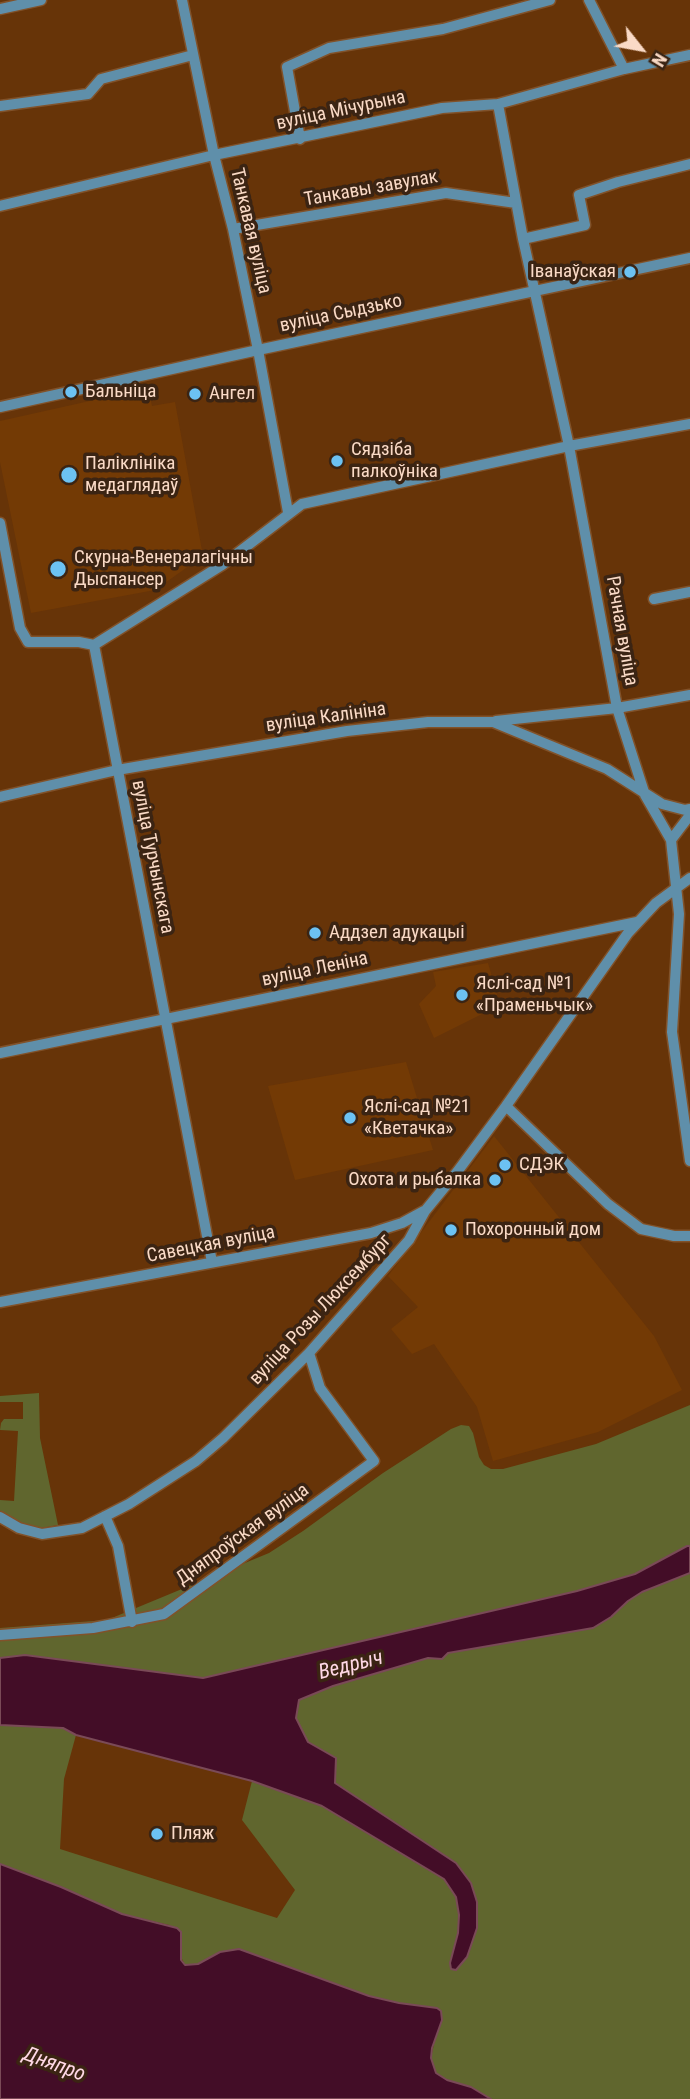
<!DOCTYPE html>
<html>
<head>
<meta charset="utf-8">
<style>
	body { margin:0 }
	#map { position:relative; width:690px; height:2099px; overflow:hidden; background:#673408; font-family:"Roboto Condensed",sans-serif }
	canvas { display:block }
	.north { position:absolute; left:606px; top:14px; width:70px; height:70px; -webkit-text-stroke:5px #3b2413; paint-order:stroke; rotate:121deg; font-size:19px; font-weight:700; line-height:28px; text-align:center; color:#fadac6 }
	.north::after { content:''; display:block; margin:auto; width:24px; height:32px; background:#fadac6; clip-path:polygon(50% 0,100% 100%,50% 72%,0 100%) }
</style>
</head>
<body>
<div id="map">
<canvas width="690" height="2099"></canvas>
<div class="north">N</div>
</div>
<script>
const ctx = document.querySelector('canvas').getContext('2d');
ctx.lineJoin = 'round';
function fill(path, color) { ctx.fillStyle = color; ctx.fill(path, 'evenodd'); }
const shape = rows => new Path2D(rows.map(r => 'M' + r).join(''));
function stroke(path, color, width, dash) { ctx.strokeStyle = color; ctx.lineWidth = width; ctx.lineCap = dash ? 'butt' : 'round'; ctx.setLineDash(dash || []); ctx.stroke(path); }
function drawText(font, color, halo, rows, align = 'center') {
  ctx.font = font + ' "Roboto Condensed",sans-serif'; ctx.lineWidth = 7; ctx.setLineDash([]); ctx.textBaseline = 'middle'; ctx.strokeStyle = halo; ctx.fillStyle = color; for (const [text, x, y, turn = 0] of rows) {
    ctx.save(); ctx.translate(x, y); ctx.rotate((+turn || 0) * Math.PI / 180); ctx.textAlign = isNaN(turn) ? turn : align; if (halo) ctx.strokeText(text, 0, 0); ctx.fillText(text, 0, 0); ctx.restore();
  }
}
fill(shape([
	[148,388,152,406,175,402,203,556,155,590,31,613,0,462,0,421],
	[488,963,500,1005,434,1038,419,1004,436,986,433,972],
	[406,1062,433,1150,295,1180,268,1086],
	[494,1136,654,1336,682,1390,598,1432,493,1461,477,1407,434,1344,412,1354,391,1329,418,1307,388,1276]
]), '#733a05');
fill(shape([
	[39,1393,40,1438,58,1525,37,1529,22,1525,0,1513,0,1500,14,1501,18,1431,0,1430,1,1423,4,1419,23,1419,23,1402,0,1402,0,1396],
	[690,1405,690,1546,635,1574,577,1591,478,1616,203,1678,25,1655,0,1658,0,1628,107,1620,269,1553,303,1531,383,1473,451,1429,461,1425,469,1426,473,1433,479,1457,484,1465,491,1469,503,1469,596,1444],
	[690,1573,690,2099,491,2099,471,2087,447,2080,436,2074,431,2058,436,2035,437,2008,399,2003,369,1996,239,1949,220,1952,198,1964,185,1965,180,1955,181,1932,169,1925,122,1914,61,1887,0,1864,0,1725,63,1728,76,1735,64,1779,60,1849,277,1918,295,1890,242,1820,252,1781,322,1806,444,1879,456,1897,459,1915,458,1933,450,1963,456,1970,467,1957,456,1863,335,1783,335,1758,308,1742,296,1718,299,1699,333,1686,428,1658,441,1659,448,1653,593,1628,611,1617,628,1601,642,1592]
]), '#60662e');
const water = shape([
	[687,1546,690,1546,690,1573,642,1592,628,1601,611,1617,593,1628,448,1653,442,1659,428,1658,333,1686,299,1700,296,1718,308,1742,336,1758,335,1783,456,1863,471,1883,477,1902,477,1928,467,1957,456,1970,451,1969,450,1963,458,1933,459,1915,456,1897,444,1879,322,1806,252,1781,76,1735,63,1728,0,1725,0,1658,25,1655,203,1678,577,1591,635,1574,687,1546],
	[0,1864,61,1887,122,1914,177,1928,181,1932,181,1960,185,1965,198,1964,220,1952,239,1949,369,1996,399,2003,437,2008,441,2011,442,2020,432,2048,431,2058,436,2073,447,2080,471,2087,491,2099,0,2099,0,1864]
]);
fill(water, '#430d27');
stroke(water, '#7a4a57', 2);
const minor = shape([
	[182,0,214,155,233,229,258,350,288,512],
	[589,0,624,69],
	[0,9,41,0],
	[498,104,523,239,569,446,617,708,645,795,671,840,679,914,672,1032,690,1161],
	[0,106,88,94,101,79,193,55],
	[300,139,287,67,329,48,443,29,550,0],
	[0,206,214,155,442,108,498,104,624,69,690,55],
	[233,229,446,193,516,203],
	[523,239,585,225,579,195,618,182,690,164],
	[0,407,258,350,690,258],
	[0,523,20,628,28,642,79,642,94,645,212,1262],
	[654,599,690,592],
	[94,645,222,565,302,504,569,446,690,424],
	[496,721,617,708,690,695],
	[0,797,117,770,347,731,428,722,493,722,607,769,662,804,685,810,690,809],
	[671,840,690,815],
	[0,1053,637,922],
	[506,1106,608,1204,641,1229,674,1236,690,1236],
	[0,1302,371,1233,402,1223,424,1211],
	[105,1516,118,1546,132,1622],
	[0,1517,19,1528,42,1534,82,1528,129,1504,196,1461,223,1438,309,1353,409,1240,425,1211,457,1172,506,1106,628,933,656,903,690,878],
	[0,1635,93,1628,164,1614,374,1461,320,1388,309,1353]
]);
stroke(minor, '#81522a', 13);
stroke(minor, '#5f8faa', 10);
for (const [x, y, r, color] of [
	[630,272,7,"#6cc2f3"],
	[71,392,7,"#6cc2f3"],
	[195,394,7,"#6cc2f3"],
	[337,461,7,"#6cc2f3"],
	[69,475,9,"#6cc2f3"],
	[58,569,9,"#6cc2f3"],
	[315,933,7,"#6cc2f3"],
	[462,995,7,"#6cc2f3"],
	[350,1118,7,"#6cc2f3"],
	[505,1165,7,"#6cc2f3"],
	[495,1180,7,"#6cc2f3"],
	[451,1230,7,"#6cc2f3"],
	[157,1834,7,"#6cc2f3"]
]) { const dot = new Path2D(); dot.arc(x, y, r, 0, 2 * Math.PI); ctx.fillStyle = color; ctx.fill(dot); stroke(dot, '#3b2413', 2.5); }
drawText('19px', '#fadac6', '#3b2413', [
	["вуліца Мічурына",341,111,-12],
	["Танкавы завулак",371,189,-10],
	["Танкавая вуліца",250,231,77],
	["вуліца Сыдзько",341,314,-12],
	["Рачная вуліца",621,631,80],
	["вуліца Калініна",326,718,-8],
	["вуліца Турчынскага",152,857,79],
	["вуліца Леніна",315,970,-12],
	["Савецкая вуліца",211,1245,-11],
	["вуліца Розы Люксембург",321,1310,-47],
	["Дняпроўская вуліца",243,1535,-36]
]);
drawText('19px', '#fadac6', '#3b2413', [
	["Іванаўская",616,272,"right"],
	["Бальніца",85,392],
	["Ангел",209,394],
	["Сядзіба",351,450],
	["палкоўніка",351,472],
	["Паліклініка",85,464],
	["медаглядаў",85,486],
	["Скурна-Венералагічны",74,558],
	["Дыспансер",74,580],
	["Аддзел адукацыі",329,933],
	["Яслі-сад №1",476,984],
	["«Праменьчык»",476,1006],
	["Яслі-сад №21",364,1107],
	["«Кветачка»",364,1129],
	["СДЭК",519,1165],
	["Охота и рыбалка",481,1180,"right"],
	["Похоронный дом",465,1230],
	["Пляж",171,1834]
], 'left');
drawText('italic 21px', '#ffd8e5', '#3b2413', [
	["Ведрыч",351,1666,-14],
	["Дняпро",54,2065,20]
]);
</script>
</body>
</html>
